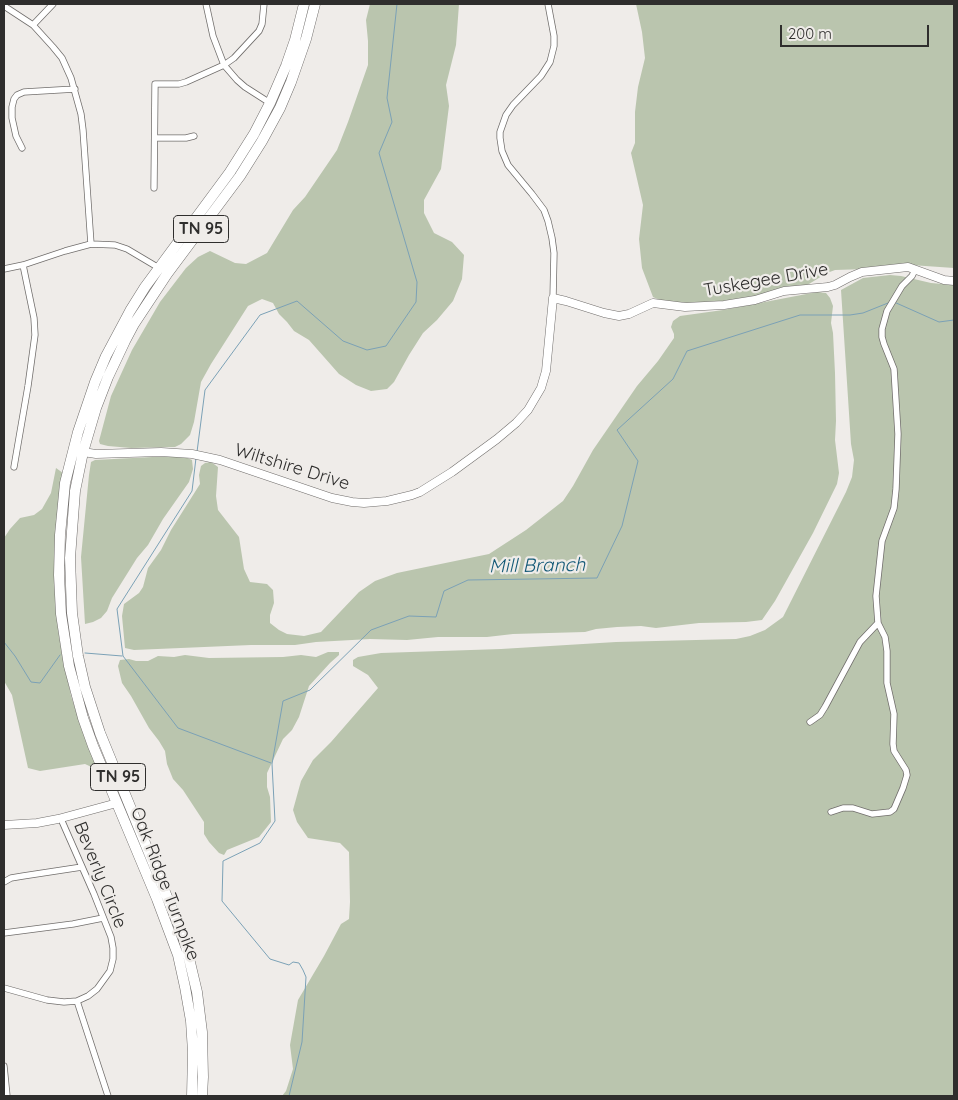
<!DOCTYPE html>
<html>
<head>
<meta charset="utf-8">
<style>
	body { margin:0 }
	#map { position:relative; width:958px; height:1100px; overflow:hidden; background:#efece9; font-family:Quicksand,sans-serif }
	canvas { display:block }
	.frame { position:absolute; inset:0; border:5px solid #2f2e2d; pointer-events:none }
	.scale { position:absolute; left:780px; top:25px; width:149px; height:22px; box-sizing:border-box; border:2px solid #2f2e2d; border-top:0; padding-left:6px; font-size:15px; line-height:18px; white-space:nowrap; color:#2f2e2d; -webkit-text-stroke:4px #efece9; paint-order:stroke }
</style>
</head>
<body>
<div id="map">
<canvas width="958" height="1100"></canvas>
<div class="frame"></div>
<div class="scale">200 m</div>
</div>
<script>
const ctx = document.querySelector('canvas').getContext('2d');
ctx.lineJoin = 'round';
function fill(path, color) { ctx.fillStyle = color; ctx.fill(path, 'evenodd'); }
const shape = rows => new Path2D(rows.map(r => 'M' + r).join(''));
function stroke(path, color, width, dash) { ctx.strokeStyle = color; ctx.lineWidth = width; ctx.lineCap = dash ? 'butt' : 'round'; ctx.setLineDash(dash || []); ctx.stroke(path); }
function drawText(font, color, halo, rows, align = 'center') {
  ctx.font = font + ' Quicksand,sans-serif'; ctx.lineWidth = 4.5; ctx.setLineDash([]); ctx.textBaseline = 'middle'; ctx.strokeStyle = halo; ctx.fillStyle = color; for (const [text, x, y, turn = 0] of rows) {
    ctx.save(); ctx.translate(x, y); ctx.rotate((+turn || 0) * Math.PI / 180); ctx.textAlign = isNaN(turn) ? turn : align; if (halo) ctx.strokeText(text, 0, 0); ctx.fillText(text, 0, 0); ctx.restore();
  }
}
fill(shape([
	[370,4,459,4,456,45,446,85,449,106,441,169,424,200,424,213,434,233,452,242,464,255,462,279,453,301,437,320,423,333,409,355,394,382,387,389,371,391,356,385,339,374,309,340,294,331,287,322,279,314,273,303,262,299,248,306,211,364,201,382,194,422,190,435,181,444,175,447,131,448,108,446,100,444,99,441,111,396,132,350,160,302,186,268,198,257,210,251,235,263,246,264,267,253,293,210,305,197,337,150,348,122,368,65,368,41,366,20],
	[636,4,954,4,954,268,911,265,867,269,835,270,827,273,804,287,725,303,694,305,683,302,664,302,653,297,642,268,639,239,643,205,631,153,635,143,635,112,638,87,645,58,642,32],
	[890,275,901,276,931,283,954,285,954,1096,282,1096,286,1091,293,1069,290,1045,298,1000,324,956,341,924,349,919,350,902,349,852,340,843,308,838,297,822,293,810,301,781,313,760,331,742,378,688,368,675,353,666,353,660,358,657,381,653,501,649,616,642,736,639,750,636,765,630,783,617,846,492,852,477,854,460,851,444,841,290,863,278],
	[817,292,826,293,830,298,833,306,831,323,833,333,835,373,836,421,835,440,839,473,837,484,813,533,775,601,762,620,746,622,699,623,656,628,641,626,617,627,596,629,585,632,513,634,487,637,438,637,407,640,370,639,316,642,295,645,251,645,134,650,125,648,122,616,124,604,139,593,143,587,148,568,161,550,171,530,200,484,199,475,201,466,205,463,211,462,218,467,216,496,218,510,239,537,244,569,250,582,267,584,273,590,274,603,270,615,270,623,279,630,287,634,304,636,321,632,359,592,375,581,397,573,489,554,526,530,563,501,573,486,593,450,637,386,658,361,674,338,674,334,671,327,673,321,680,316,723,310],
	[171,456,185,457,192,460,193,469,189,482,163,519,148,545,137,558,112,598,107,611,101,618,93,622,85,624,81,557,89,475,91,462,95,460],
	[56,468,63,473,59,500,55,547,55,586,59,636,71,696,81,726,98,770,85,764,40,771,28,768,12,695,4,681,4,538,10,529,20,518,34,515,42,509,51,493],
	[328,652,339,652,339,655,330,663,309,686,299,717,292,730,283,739,267,773,267,787,270,797,271,822,259,837,227,850,224,855,219,853,209,842,204,834,204,822,183,790,173,779,167,764,165,751,159,741,149,728,131,696,122,683,118,666,120,660,129,659,136,661,148,661,158,656,174,657,185,655,209,658,283,657,301,655,316,657]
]), '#bac5ae');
stroke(shape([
	[894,302,939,322,954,320],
	[197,452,205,390,260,315,297,301,343,341,367,350,386,346,416,302,417,282,379,153,392,122,387,98,397,4],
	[196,458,192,491,117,609,123,656,178,728,271,763],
	[4,642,15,656,31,682,40,683,60,655],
	[85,653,122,656],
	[289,1096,302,1042,306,977,303,970,299,963,293,962,289,965,270,959,222,901,223,861,260,843,275,821,272,764,283,701,310,690,371,630,409,616,436,617,444,591,468,580,597,578,622,526,638,461,617,430,673,379,687,351,800,315,850,315,863,313,888,303]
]), '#7ba1b6', 1);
const street = shape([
	[206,4,213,36,224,65,237,80,245,87,270,103],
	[548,4,554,36,554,46,550,62,541,76,513,105,506,115,500,132,500,138,502,151,508,165,532,194,544,210,548,221,552,238,554,253,553,298],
	[4,6,33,25,53,47,62,58,71,78,81,114,83,130,91,244],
	[33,25,53,4],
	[155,138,186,138,194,136],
	[22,148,16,136,12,118,12,107,14,99,17,95,24,92,75,89],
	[154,188,155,84,179,84,186,82,224,65,234,58,259,31,262,24,264,4],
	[4,269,23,265,65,251,91,244,115,245,127,249,159,268],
	[14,467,28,386,35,335,34,318,23,265],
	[810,722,820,715,825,707,860,642,878,623],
	[831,812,843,808,853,808,872,814,890,812,894,809,903,788,907,775,906,770,894,751,893,744,894,714,887,683,887,651,885,637,878,623,876,596,882,541,894,508,896,489,898,434,894,369,884,344,882,337,882,329,887,311,902,286,912,276,915,270],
	[4,882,11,878,23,876,82,867],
	[4,933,73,924,103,918],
	[4,988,47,1000,64,1002,77,1001,88,996,97,989,110,971,113,959,113,948,111,937,94,894,61,819],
	[77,1001,108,1096],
	[4,1066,7,1096]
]);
const secondary = shape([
	[83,452,96,454,161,452,192,454,220,460,332,498,352,502,364,503,387,501,412,495,420,492,452,472,497,439,516,423,528,410,541,388,546,371,553,298,566,301,604,313,619,316,629,314,653,303,685,307,724,305,755,300,784,291,828,287,835,285,850,277,862,272,899,268,908,267,944,280,954,281],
	[4,825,37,823,58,819,117,803]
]);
const highway = shape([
	[192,1096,193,1052,191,1021,185,987,178,955,157,899,93,746,83,718,69,666,61,614,59,575,60,535,63,504,65,483,78,432,95,382,106,356,130,311,145,287,230,172,254,134,270,103,286,66,295,40,304,4],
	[202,1096,203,1077,202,1032,197,992,188,954,183,936,100,733,85,687,78,656,72,613,70,558,75,491,83,452,96,408,108,377,125,341,134,324,167,274,240,176,262,141,280,108,291,82,306,39,315,4]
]);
stroke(street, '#716e6c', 7);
stroke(secondary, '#716e6c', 9);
stroke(highway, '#716e6c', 11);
stroke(street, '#fff', 5.5);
stroke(secondary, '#fff', 8);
stroke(highway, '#fff', 10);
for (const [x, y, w] of [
	[201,229,55],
	[118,777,55]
]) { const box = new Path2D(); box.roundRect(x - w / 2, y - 13.5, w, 27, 4); ctx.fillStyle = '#efece9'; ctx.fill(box); stroke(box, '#2f2e2d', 1); }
drawText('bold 16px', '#2f2e2d', null, [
	["TN 95",201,229],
	["TN 95",118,777]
]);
drawText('18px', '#2f2e2d', '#efece9', [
	["Tuskegee Drive",766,280,-10],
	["Wiltshire Drive",292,467,17],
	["Beverly Circle",100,875,68],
	["Oak Ridge Turnpike",165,884,69]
]);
drawText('italic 19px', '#135977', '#efece9', [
	["Mill Branch",537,566,-1]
]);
</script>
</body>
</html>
